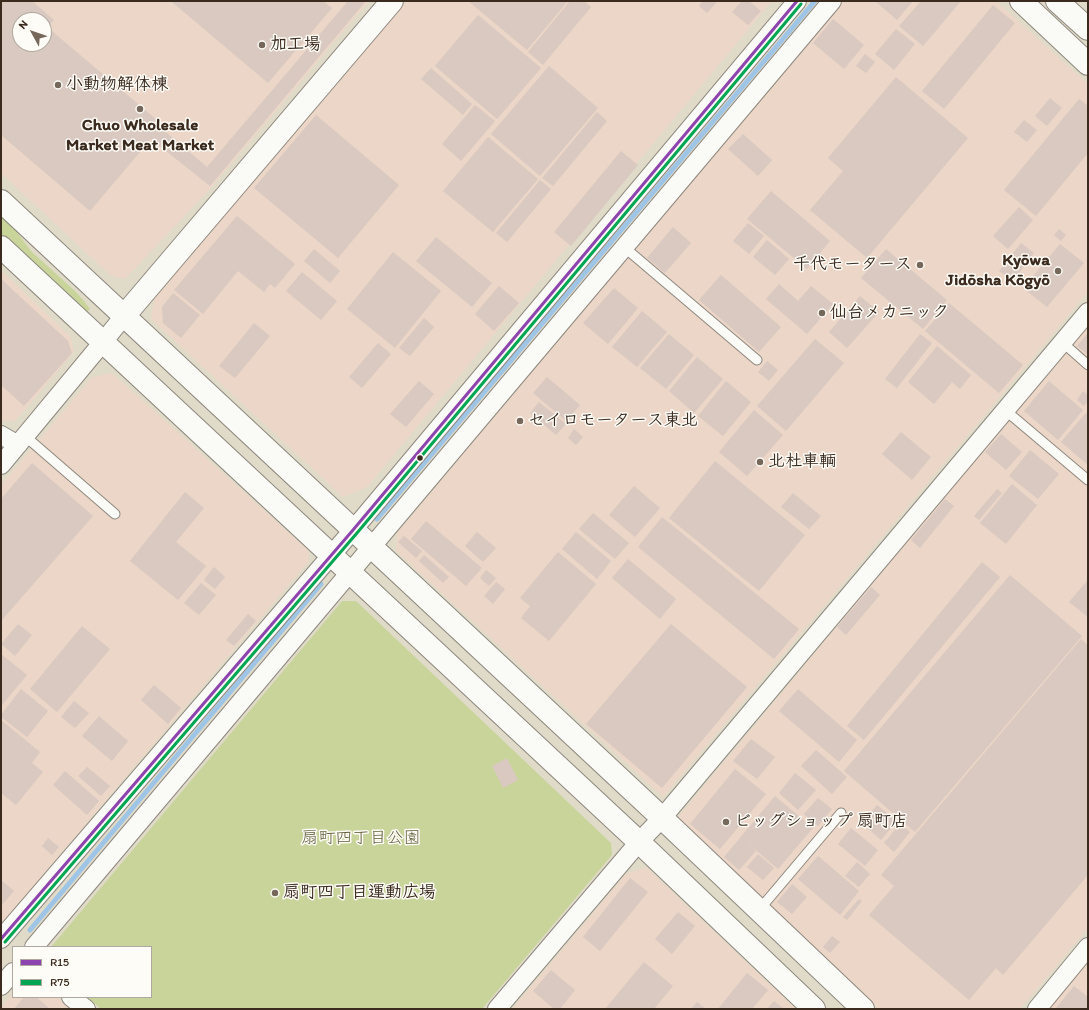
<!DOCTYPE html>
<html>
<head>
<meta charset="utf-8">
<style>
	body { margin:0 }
	#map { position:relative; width:1089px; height:1010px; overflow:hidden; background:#e0dbc9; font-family:Itim,sans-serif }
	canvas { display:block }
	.frame { position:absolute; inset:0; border:2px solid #3b2a1e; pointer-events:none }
	.legend { position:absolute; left:12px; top:946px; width:140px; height:52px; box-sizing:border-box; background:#fdfcf7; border:1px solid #afa8a0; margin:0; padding:5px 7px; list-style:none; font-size:12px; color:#3b2a1e }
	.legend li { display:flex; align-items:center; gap:8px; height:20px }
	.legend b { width:20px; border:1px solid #afa8a0 }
	.north { position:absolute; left:12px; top:12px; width:40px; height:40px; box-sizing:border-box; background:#fdfcf7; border:1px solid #afa8a0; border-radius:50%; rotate:310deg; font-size:11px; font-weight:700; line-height:16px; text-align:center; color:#3b2a1e }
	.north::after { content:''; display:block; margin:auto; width:14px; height:18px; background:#75685a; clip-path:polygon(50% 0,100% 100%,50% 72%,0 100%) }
</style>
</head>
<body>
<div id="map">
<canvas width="1089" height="1010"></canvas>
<div class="frame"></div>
<ul class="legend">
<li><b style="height:5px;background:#8e44ad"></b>R15</li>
<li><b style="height:5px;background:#00a651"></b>R75</li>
</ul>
<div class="north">N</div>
</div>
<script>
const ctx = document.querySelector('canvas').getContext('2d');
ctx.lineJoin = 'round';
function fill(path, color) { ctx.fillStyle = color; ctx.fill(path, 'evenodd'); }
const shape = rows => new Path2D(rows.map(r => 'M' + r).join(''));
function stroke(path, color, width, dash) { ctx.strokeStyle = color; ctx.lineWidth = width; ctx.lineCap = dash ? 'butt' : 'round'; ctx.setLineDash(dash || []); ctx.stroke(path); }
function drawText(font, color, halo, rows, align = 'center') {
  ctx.font = font + ' Itim,"Klee One",sans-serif'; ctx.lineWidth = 3; ctx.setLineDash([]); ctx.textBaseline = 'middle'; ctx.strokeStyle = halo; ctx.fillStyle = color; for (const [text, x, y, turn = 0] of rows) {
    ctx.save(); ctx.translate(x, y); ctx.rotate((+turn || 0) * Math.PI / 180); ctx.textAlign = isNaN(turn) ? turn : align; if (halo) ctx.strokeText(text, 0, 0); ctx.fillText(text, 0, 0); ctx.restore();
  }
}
fill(shape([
	[1,1,369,1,209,190,125,279,110,275,1,173],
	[20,20,44,20,44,44,20,44],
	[407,1,772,1,367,487,343,497,151,319,155,295],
	[843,1,996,1,1088,84,1088,292,663,797,396,551,397,533],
	[1,270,71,337,74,352,15,421,1,421],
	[1088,325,1088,928,1020,1009,879,1009,674,822],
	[112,373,308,550,309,561,1,924,1,485,92,377],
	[646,867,796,1009,512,1009,626,874],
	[1088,963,1088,1009,1049,1009],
	[13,993,13,997,57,997,71,1009,1,1009,1,1007]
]), '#ecd6c7');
fill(shape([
	[1,214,10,223,31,251,75,291,84,301,90,309,87,312,83,312,1,236],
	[342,601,356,601,611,843,612,855,482,1009,101,1009,87,997,151,997,151,947,51,947]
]), '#c9d49b');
stroke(shape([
	[377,519,815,1],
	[30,930,321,584]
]), '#9fc5e6', 5);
fill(shape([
	[1,1,32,1,54,20,47,27,163,125,161,128,207,167,348,1,366,1,210,186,151,139,90,211,1,135],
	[20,20,44,20,44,44,20,44],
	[173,1,323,1,332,8,268,83,172,2],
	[468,1,568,1,527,50],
	[570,1,584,1,591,7,543,65,528,52],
	[703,1,714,1,716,3,707,13,699,6],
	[742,1,749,1,761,11,748,25,732,12],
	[875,1,913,1,897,20],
	[921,1,961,1,923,46,899,26],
	[993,5,1015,23,944,109,922,91],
	[478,15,541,68,497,119,435,66],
	[833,19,864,45,844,69,813,43],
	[896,29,915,44,894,70,875,54],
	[865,54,875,62,866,73,856,66],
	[549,66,598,108,540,176,491,134],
	[431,68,472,104,463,115,421,79],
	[896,77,968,138,867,258,810,210,843,171,828,158],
	[1050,98,1062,108,1047,126,1035,116],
	[1079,99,1088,106,1088,153,1036,216,1004,190],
	[475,105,495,121,461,161,442,144],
	[597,112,607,121,553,186,542,178],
	[316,115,399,185,338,258,254,188],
	[1024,120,1037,130,1027,142,1014,132],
	[743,134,772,160,758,176,728,149],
	[488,137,538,179,493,232,443,191],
	[621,151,638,165,571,246,554,232],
	[540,180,551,189,507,242,496,233],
	[771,191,830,241,807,269,747,219],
	[1019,207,1033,220,1008,249,993,236],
	[237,216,295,264,275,288,270,284,264,292,238,271,203,314,174,290],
	[748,223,764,236,749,254,733,241],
	[673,227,691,243,665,273,647,258],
	[1059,229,1066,235,1061,241,1054,235],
	[436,237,492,283,472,307,416,261],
	[767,240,789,259,775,275,753,257],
	[1021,243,1034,253,1013,281,999,271],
	[1060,244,1084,263,1047,307,1023,288],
	[314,249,340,271,330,283,304,261],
	[886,249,947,300,923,329,861,278],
	[393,252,441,291,395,348,347,309],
	[302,272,337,301,321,320,286,291],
	[721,275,781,327,759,352,699,300],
	[1,279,68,341,72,353,24,406,1,385],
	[779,284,798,301,811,286,833,304,807,334,766,299],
	[499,286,519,303,494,331,475,314],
	[614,288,638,308,608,344,583,323],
	[173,293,200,315,181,338,163,323,162,307],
	[860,296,879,312,847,348,829,332],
	[949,303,1023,365,999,393,925,331],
	[642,311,667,332,637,367,612,347],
	[424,318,434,327,410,356,399,348],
	[254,323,270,336,235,378,219,366],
	[1088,333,1088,355,1077,346],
	[669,334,694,355,666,389,640,368],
	[920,334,932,343,897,388,885,379],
	[815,339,844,363,786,431,757,406],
	[378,343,391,354,362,388,349,377],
	[937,346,971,375,960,389,952,382,934,404,908,382],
	[697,357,723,379,694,413,669,391],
	[767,361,778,370,769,381,758,372],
	[547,377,580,405,566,421,533,393],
	[419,381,434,394,406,427,390,414],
	[726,381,751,402,723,436,698,416],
	[1049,381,1083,410,1058,440,1024,411],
	[1083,391,1088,395,1088,401,1084,406,1077,400],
	[539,402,566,424,556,435,530,413],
	[754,410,783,435,747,476,719,452],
	[1086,413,1088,415,1088,465,1061,442],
	[574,429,583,437,576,445,568,438],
	[901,432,931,457,912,480,882,454],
	[1001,434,1022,452,1006,470,985,452],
	[1030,450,1059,474,1038,499,1009,476],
	[715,461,805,535,759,591,669,518],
	[32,463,93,516,1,621,1,499],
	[1012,484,1037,505,1006,544,980,523],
	[634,486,660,508,635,537,609,515],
	[997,489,1002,493,979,520,974,516],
	[185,492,204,508,176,542,206,566,178,600,130,561],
	[793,493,821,516,809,529,781,507],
	[945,499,954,506,920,548,911,540],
	[593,513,629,543,615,559,579,529],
	[662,517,799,629,774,659,638,547],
	[426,521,482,568,466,586,411,539],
	[477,532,496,548,483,562,465,546],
	[576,532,611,561,597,579,562,549],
	[404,536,422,551,416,558,398,542],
	[558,552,596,584,549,641,521,618,530,606,520,598],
	[424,555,449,577,443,583,419,561],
	[628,559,676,599,660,619,612,578],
	[982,562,1000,577,864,740,847,726],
	[214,567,225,577,215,589,204,580],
	[486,570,496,578,489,586,480,578],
	[1010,575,1082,636,915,832,844,771],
	[1088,580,1088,617,1069,602],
	[496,582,505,589,493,604,484,596],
	[201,583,216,595,199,615,184,603],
	[871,587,880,595,846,635,837,627],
	[248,614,256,621,234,646,226,640],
	[18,624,32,635,15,656,1,644],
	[671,624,747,687,662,788,586,724],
	[82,626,110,649,57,712,30,689],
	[1081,639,1088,645,1088,875,1003,975,996,968,969,1000,869,915,894,886,881,875],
	[1,654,27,675,1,706],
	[154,685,181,708,168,724,141,700],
	[21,689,48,711,27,737,1,717,1,715],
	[798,689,857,740,839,762,779,711],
	[74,701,89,713,75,728,61,717],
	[99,716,128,741,112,761,82,736],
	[1,720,40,752,32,763,43,772,16,805,1,793],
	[751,739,775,757,757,779,733,761],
	[816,750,847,777,832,794,801,766],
	[507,758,518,780,503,788,492,766],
	[87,767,110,786,101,796,78,776],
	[735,769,766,794,720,849,690,824],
	[65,771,99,801,87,815,53,785],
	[795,773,816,790,798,810,779,793],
	[775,796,813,828,778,869,745,841,756,851,739,870,724,857],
	[818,798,832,809,818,826,804,814],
	[877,805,897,821,881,840,862,823],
	[900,824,910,832,894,852,884,843],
	[851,828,878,850,865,866,838,844],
	[48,838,59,847,52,855,42,846],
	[758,854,774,868,763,880,747,867],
	[818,856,859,891,840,915,798,879],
	[857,862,870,874,859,887,845,876],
	[630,878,648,892,600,951,583,937],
	[1,880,14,891,1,906],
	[792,884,807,897,792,914,777,902],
	[859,899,862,901,847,920,843,917],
	[678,912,695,926,672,954,655,939],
	[832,936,840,942,830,953,823,947],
	[644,962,673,986,654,1009,605,1009],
	[551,970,575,990,560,1009,554,1009,533,991],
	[747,973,768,990,752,1009,718,1009],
	[1074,986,1088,997,1088,1009,1055,1009],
	[24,997,36,997,50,1009,14,1009],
	[774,1001,784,1009,767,1009],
	[697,1002,706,1009,691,1009]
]), '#d9c9c0');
const service = shape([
	[624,247,757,360],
	[1062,342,1088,365],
	[1005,410,1088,480],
	[25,436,115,514],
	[759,910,841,813]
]);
const minor = shape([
	[1,435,18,445],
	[1,465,103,342,124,316],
	[1,939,353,530,797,1],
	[34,947,832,1],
	[1,986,13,972],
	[71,997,86,1009],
	[497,1009,639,842,662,818,1088,312],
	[1037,1009,1088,947]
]);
const tertiary = shape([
	[1021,1,1088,64],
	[1057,1,1088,29],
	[1,201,662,818,863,1009],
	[1,247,639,842,814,1009],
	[124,316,392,1]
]);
stroke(service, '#8e887e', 11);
stroke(minor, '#8e887e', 20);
stroke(tertiary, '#8e887e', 24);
stroke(service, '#fafaf7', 9);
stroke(minor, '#fafaf7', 18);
stroke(tertiary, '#fafaf7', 22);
stroke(shape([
	[1,939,353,530,797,1]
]), '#8e44ad', 3);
stroke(shape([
	[5,942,357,533,801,4]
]), '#00a651', 3);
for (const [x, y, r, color] of [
	[262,45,4,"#75685a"],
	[58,85,4,"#75685a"],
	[140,109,4,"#75685a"],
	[920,265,4,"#75685a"],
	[1058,271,4,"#75685a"],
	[822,313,4,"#75685a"],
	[520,421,4,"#75685a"],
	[420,458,3.5,"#3b2a1e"],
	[760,462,4,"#75685a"],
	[726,822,4,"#75685a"],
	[275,893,4,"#75685a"]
]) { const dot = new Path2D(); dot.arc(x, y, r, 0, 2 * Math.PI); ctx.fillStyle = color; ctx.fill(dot); stroke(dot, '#fdfcf7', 1.5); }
drawText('bold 17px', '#3b2a1e', '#fdfcf7', [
	["加工場",270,45],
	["小動物解体棟",66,85],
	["Chuo Wholesale",140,126,"center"],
	["Market Meat Market",140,146,"center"],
	["Kyōwa",1050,261,"right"],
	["Jidōsha Kōgyō",1050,281,"right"],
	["千代モータース",912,265,"right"],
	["仙台メカニック",830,313],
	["セイロモータース東北",528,421],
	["北杜車輌",768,462],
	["ビッグショップ 扇町店",734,822],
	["扇町四丁目運動広場",283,893]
], 'left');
drawText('17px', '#605c38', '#fdfcf7', [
	["扇町四丁目公園",361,839]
]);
</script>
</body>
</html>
